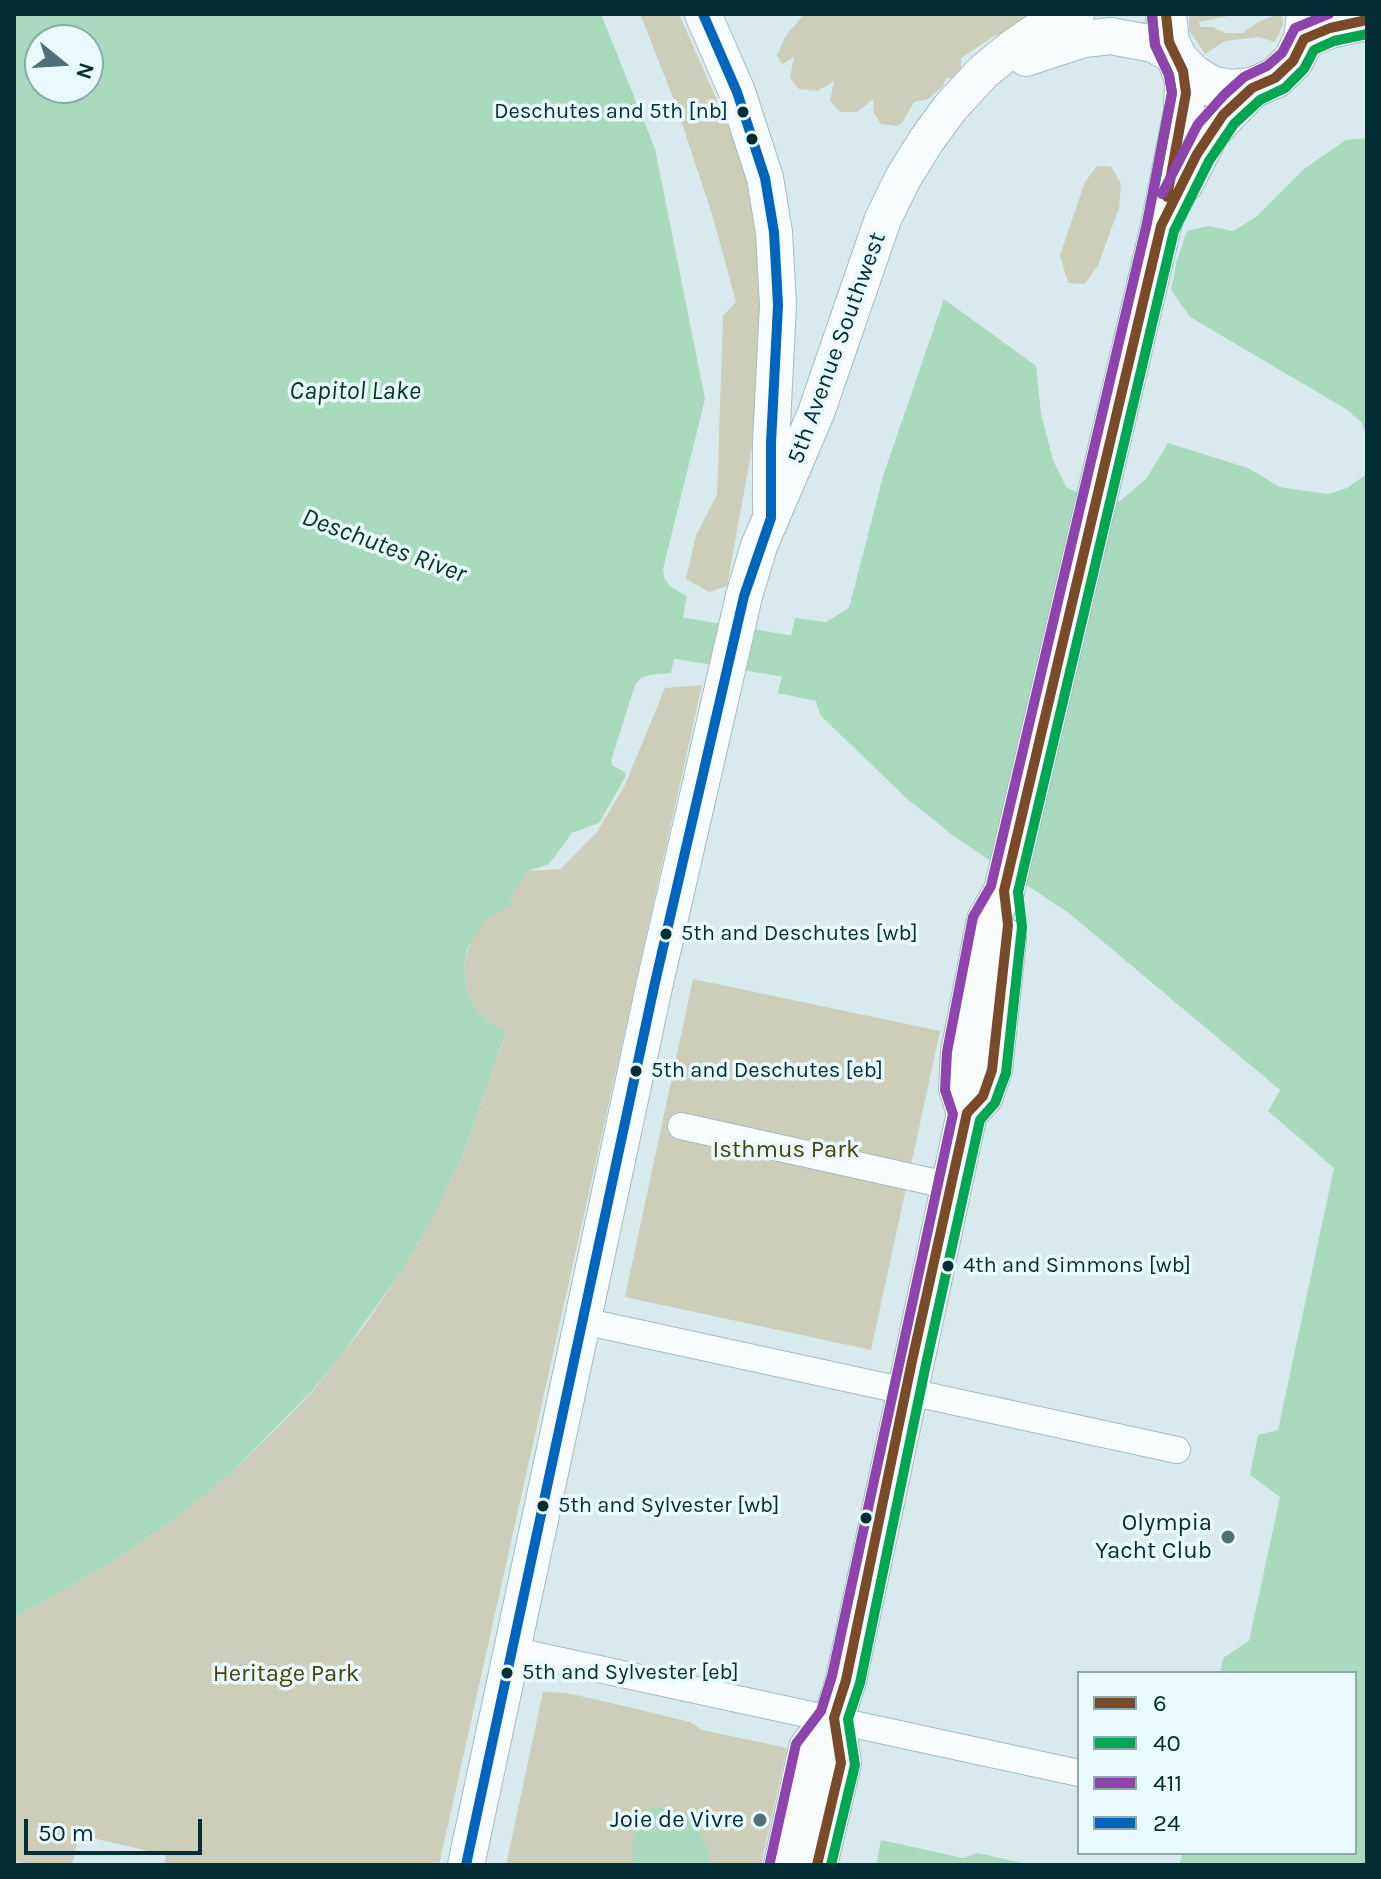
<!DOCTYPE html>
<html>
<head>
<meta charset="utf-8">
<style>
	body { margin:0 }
	#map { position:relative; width:1381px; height:1879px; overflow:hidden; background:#d8eaee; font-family:Karla,sans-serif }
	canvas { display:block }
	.frame { position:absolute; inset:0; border:16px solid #042e36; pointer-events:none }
	.legend { position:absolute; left:1077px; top:1671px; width:280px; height:184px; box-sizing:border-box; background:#e9fafe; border:2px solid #8da8ae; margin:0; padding:10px 14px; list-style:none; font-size:24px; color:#042e36 }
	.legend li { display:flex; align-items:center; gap:16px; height:40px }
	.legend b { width:40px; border:2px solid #8da8ae }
	.north { position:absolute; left:24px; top:24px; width:80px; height:80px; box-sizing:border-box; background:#e9fafe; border:2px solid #8da8ae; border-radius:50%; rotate:108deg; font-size:22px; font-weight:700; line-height:32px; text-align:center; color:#042e36 }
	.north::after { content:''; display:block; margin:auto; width:28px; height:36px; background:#4e7076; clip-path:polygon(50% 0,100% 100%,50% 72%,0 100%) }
	.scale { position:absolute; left:24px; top:1819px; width:178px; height:36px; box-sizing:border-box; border:4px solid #042e36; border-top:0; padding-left:10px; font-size:24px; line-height:28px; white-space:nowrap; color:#042e36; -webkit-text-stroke:6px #e9fafe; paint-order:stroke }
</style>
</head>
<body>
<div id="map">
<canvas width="1381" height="1879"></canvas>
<div class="frame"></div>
<ul class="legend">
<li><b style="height:10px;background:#7a4b2a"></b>6</li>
<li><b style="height:10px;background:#00a651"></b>40</li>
<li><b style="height:10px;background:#8e44ad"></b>411</li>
<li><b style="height:10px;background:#0065bd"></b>24</li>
</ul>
<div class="north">N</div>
<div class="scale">50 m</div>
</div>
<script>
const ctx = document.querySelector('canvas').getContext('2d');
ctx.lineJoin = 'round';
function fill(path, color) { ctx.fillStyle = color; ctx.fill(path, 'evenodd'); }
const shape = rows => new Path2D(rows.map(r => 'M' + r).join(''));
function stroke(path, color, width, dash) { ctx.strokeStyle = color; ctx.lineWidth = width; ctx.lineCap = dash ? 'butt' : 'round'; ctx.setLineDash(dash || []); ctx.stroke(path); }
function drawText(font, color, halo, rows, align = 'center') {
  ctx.font = font + ' Karla,sans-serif'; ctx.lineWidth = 7; ctx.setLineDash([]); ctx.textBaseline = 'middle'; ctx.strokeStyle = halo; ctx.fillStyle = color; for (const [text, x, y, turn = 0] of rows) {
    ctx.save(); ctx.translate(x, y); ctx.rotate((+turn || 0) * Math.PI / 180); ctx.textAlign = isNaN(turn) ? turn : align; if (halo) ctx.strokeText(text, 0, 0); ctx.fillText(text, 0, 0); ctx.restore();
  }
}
fill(shape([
	[640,14,679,14,748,171,761,241,763,387,727,586,709,592,686,579,696,535,717,495,723,316,736,302,712,214,676,105],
	[804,14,1025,14,1022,34,1012,40,996,35,961,58,961,79,946,78,943,86,928,99,914,102,902,123,897,126,881,124,874,113,873,99,857,112,840,112,830,101,834,81,818,91,799,89,790,78,794,57,782,64,777,55,785,37],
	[1189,14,1238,14,1199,22,1200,27,1212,27,1226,33,1243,33,1258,22,1273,16,1282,15,1283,24,1275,42,1258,37,1225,41,1205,54,1189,30],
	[1097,166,1111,166,1121,184,1119,208,1098,265,1085,284,1068,283,1060,255,1085,182],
	[702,685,439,1865,164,1865,166,1855,79,1835,72,1865,34,1865,14,1861,14,1618,110,1563,183,1513,233,1471,283,1422,312,1392,364,1326,401,1272,434,1216,462,1157,506,1034,487,1021,475,1008,467,990,464,962,474,933,486,919,512,904,510,899,528,871,561,869,597,832,624,787,665,688],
	[693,979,940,1031,871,1350,625,1297],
	[543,1692,567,1693,628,1707,690,1722,702,1730,787,1748,761,1865,506,1865]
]), '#ccceb9');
fill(shape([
	[14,14,601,14,655,149,705,399,663,569,664,577,669,585,687,597,671,673,650,675,641,678,635,685,611,761,613,766,625,772,626,776,599,823,572,833,549,864,528,871,510,899,513,904,486,919,468,947,464,962,467,990,475,1008,487,1021,506,1033,462,1157,434,1216,401,1272,342,1354,311,1392,233,1471,183,1513,110,1563,14,1618],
	[40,40,88,40,88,88,40,88],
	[1367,138,1367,439,1362,423,1346,409,1190,317,1171,290,1177,260,1187,231,1208,226,1233,231,1256,217,1304,169,1346,140],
	[944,299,1036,366,1041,414,1053,460,1066,487,1092,500,1120,501,1146,479,1168,443,1248,468,1280,487,1312,492,1329,494,1347,488,1367,474,1367,1865,1179,1865,1183,1853,1355,1853,1355,1673,1220,1673,1223,1658,1249,1641,1280,1497,1250,1475,1258,1435,1278,1430,1334,1168,1268,1111,1280,1090,1070,914,955,837,905,797,820,715,816,701,778,693,795,618,826,622,849,608,883,476],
	[653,1807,676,1810,697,1826,708,1850,709,1865,637,1865,632,1853,634,1825,645,1812],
	[881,1840,963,1858,978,1853,1031,1865,876,1865]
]), '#aadabd');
stroke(shape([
	[624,629,786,656]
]), '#aadabd', 42);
const street = shape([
	[681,1126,951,1186],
	[583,1321,1177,1450],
	[511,1650,1079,1773]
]);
const secondary = shape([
	[703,14,737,92,765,178,774,232,778,305,771,443,771,508],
	[1026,58,1084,39,1111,36,1153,44,1176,57],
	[466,1865,654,987,744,596,759,546,816,413,883,219,903,178,926,141,950,108,983,72,1015,46,1036,32,1076,14]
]);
const primary = shape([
	[1166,14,1169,42,1178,60,1193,75,1211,86,1231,90,1252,88,1275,78,1293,61,1304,39,1307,14],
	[1304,39,1330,28,1367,20],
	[1183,183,1210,131,1252,88],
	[967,1113,983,1096,992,1070,1006,939],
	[784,1865,809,1748,834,1718,846,1680,967,1113,959,1088,961,1053,987,920,1004,891,1161,226,1184,111,1185,80,1178,60],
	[817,1865,841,1763,834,1718]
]);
stroke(street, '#a3bcc2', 28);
stroke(secondary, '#a3bcc2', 38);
stroke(primary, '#a3bcc2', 42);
stroke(street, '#f9fcfc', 26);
stroke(secondary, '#f9fcfc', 36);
stroke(primary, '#f9fcfc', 40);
stroke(shape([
	[1166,14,1169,42,1183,71,1186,93,1167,197],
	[817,1865,841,1763,834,1718,846,1680,912,1361,967,1113,983,1096,992,1070,1008,925,1004,891,1161,226,1197,154,1223,115,1252,88,1275,78,1293,61,1304,39,1330,28,1367,20]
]), '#7a4b2a', 10);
stroke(shape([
	[1152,15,1155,45,1169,75,1172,93,1153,194],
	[831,1865,855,1765,848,1719,860,1683,926,1364,980,1120,995,1103,1006,1073,1022,927,1018,892,1174,231,1209,161,1234,124,1260,100,1285,88,1304,69,1314,50,1334,41,1367,34]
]), '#00a651', 10);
stroke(shape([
	[1162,194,1198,124,1224,95,1244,77,1267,66,1282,53,1295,28,1329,14],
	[770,1862,796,1744,821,1711,832,1676,953,1114,945,1090,947,1052,973,917,991,886,1147,223,1172,93,1169,75,1155,45,1152,15]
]), '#8e44ad', 10);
stroke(shape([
	[466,1865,654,987,744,596,771,518,771,443,778,305,774,232,765,178,737,92,703,14]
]), '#0065bd', 10);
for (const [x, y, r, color] of [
	[743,112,7,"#042e36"],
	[752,139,7,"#042e36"],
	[666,934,7,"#042e36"],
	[636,1071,7,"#042e36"],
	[948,1266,7,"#042e36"],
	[543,1506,7,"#042e36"],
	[866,1518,7,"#042e36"],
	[1228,1537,8,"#4e7076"],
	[507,1673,7,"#042e36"],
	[760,1820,8,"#4e7076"]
]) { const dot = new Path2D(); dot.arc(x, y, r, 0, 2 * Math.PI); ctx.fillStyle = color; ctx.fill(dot); stroke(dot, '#e9fafe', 3); }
drawText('22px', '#042e36', '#e9fafe', [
	["Deschutes and 5th [nb]",728,112,"right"],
	["5th and Deschutes [wb]",681,934],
	["5th and Deschutes [eb]",651,1071],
	["4th and Simmons [wb]",963,1266],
	["5th and Sylvester [wb]",558,1506],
	["5th and Sylvester [eb]",522,1673]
], 'left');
drawText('24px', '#042e36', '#e9fafe', [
	["5th Avenue Southwest",837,348,-70]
]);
drawText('24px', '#4d3f0a', '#e9fafe', [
	["Isthmus Park",786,1150],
	["Heritage Park",286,1674]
]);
drawText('24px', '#042e36', '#e9fafe', [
	["Olympia",1212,1523],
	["Yacht Club",1212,1551],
	["Joie de Vivre",744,1820]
], 'right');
drawText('italic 26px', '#05361b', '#e9fafe', [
	["Capitol Lake",355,392],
	["Deschutes River",384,546,20]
]);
</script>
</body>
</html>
